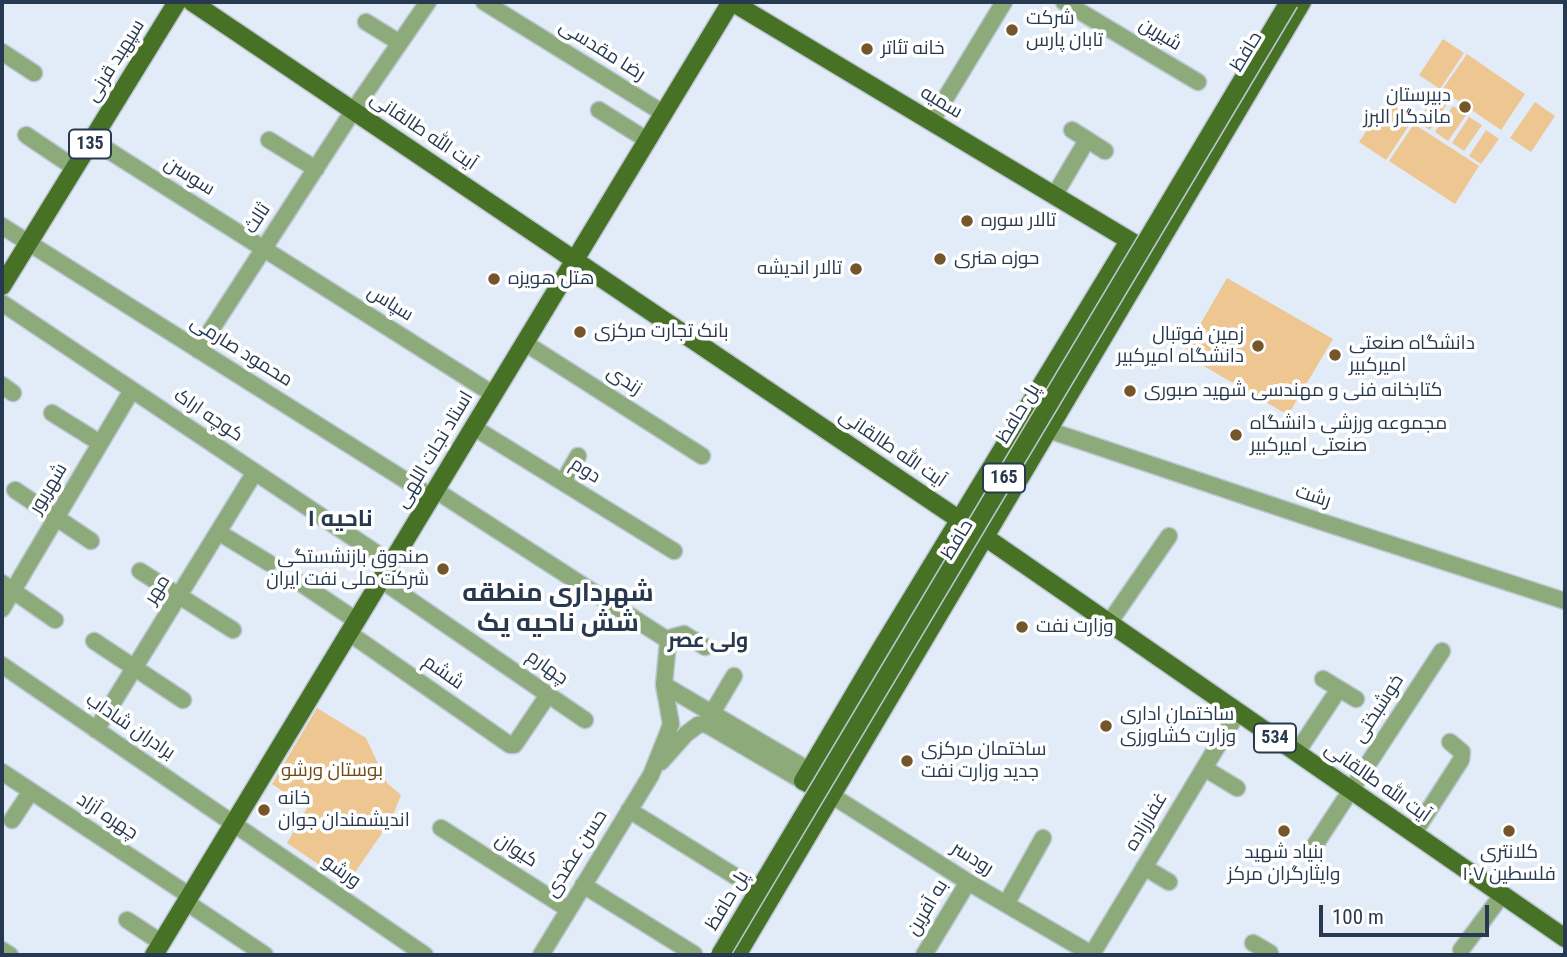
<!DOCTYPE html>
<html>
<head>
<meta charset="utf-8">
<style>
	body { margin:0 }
	#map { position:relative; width:1567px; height:957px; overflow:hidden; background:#e2ecf8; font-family:"Roboto Condensed",sans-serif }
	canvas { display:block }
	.frame { position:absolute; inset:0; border:4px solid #263950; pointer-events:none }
	.scale { position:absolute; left:1319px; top:905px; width:170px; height:32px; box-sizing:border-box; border:4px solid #263950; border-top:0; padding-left:9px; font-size:21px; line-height:24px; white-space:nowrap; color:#263950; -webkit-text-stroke:5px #fff; paint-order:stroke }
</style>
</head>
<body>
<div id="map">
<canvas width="1567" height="957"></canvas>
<div class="frame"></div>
<div class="scale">100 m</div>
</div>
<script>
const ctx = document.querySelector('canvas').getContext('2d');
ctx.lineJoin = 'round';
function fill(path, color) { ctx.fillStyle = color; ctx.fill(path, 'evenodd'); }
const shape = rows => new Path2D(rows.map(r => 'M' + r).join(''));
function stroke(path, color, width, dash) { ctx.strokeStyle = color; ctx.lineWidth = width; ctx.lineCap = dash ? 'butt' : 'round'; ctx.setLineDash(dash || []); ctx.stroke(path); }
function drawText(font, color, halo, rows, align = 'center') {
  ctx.font = font + ' "Roboto Condensed",Cairo,sans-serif'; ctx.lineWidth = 7; ctx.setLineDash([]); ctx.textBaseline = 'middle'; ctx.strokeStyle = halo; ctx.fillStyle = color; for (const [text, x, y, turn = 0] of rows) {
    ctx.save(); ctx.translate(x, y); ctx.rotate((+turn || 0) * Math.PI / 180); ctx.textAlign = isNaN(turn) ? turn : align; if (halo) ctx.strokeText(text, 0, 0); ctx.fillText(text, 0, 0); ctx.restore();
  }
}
fill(shape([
	[1443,39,1464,53,1440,89,1419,75],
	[1467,54,1525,94,1501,130,1442,90],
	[1434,96,1447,104,1430,130,1417,122],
	[1387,100,1414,118,1386,160,1359,142],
	[1535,102,1555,116,1531,152,1510,138],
	[1453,106,1466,115,1448,141,1435,132],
	[1469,117,1482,125,1464,151,1452,143],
	[1414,124,1479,166,1455,204,1389,161],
	[1486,130,1499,139,1481,164,1469,156],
	[1227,278,1333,339,1288,415,1183,354],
	[317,708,366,738,387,783,401,795,391,820,347,884,287,843,307,808,272,784]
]), '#eec692');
const minor = shape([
	[484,2,663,113],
	[1064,2,1198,82],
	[366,22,400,43],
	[2,52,34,73],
	[599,110,647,140],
	[931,122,1004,2],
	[1072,130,1105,151],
	[26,135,75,168],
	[92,140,493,394],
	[269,140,316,169],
	[1054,196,1087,140],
	[2,226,432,497],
	[2,303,391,563],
	[525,343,702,456],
	[198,350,353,111,428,2],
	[2,385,13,393],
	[52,413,100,443],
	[473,427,674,551],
	[1048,430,1310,518,1565,601],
	[563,482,578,456],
	[15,490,91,541],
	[435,490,666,639,668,642,664,685,671,724,667,735,651,775,541,955],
	[218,532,269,563],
	[140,571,233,630],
	[381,580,585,720],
	[299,582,357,621],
	[2,583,55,620],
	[2,609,132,390],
	[1109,623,1169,536],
	[349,633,510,745,514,745,517,741,548,695],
	[666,639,684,634,705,647],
	[94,641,183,700],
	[2,665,425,955],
	[1323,679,1356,699],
	[664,685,810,771],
	[712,713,734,676],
	[96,730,255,472],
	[1297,752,1339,689],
	[661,762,686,734,698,725,704,724,711,727,803,781],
	[1204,768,1237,788],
	[2,772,190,896],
	[831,795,968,882,1093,955],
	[629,810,738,878],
	[12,820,31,791],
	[441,828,568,909],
	[1414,833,1461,760,1462,752,1450,742],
	[1315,845,1442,651],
	[1144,867,1169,882],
	[583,885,694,954],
	[186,902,265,955],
	[1006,904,1043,838],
	[127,920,162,943],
	[1253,943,1270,953,1268,955],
	[2,950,10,955],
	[1461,950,1502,895],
	[1092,954,1238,712],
	[924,955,968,882]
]);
const major = shape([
	[192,2,985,537,1565,938],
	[732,2,1137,245],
	[2,286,177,2],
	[831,795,803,781,879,652,1129,241],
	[154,955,731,2],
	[737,955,1302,2]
]);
stroke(minor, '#bcc8d6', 19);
stroke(major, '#bcc8d6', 21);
stroke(minor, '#8dab7a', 16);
stroke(major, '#477124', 18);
const majorBridge = shape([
	[720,955,1289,2]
]);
stroke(majorBridge, '#bcc8d6', 21, []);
stroke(majorBridge, '#477124', 18);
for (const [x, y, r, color] of [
	[1012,30,7,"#75562b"],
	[867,49,7,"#75562b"],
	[1465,107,7,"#75562b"],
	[967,221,7,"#75562b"],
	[940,259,7,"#75562b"],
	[856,269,7,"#75562b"],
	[494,279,7,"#75562b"],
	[580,332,7,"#75562b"],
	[1258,346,7,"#75562b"],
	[1335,355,7,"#75562b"],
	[1130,391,7,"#75562b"],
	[1236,435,7,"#75562b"],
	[443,569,7,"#75562b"],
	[1022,627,7,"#75562b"],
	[1106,726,7,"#75562b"],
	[907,761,7,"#75562b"],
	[264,810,7,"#75562b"],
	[1284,831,7,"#75562b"],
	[1509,831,7,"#75562b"]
]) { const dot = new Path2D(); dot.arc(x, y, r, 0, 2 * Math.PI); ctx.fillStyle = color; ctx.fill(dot); stroke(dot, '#fff', 2.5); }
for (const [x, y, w] of [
	[90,144,42],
	[1004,478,42],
	[1275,738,42]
]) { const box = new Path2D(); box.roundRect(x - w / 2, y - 14.5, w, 29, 5); ctx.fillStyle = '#fff'; ctx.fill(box); stroke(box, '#263950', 2); }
drawText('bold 18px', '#263950', null, [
	["135",90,144],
	["165",1004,478],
	["534",1275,738]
]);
drawText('19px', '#263950', '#fff', [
	["شرکت",1026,19],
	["تابان پارس",1026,41],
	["خانه تئاتر",881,49],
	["دبیرستان",1451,96,"right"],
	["ماندگار البرز",1451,118,"right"],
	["تالار سوره",981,221],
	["حوزه هنری",954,259],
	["تالار اندیشه",842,269,"right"],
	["هتل هویزه",508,279],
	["بانک تجارت مرکزی",594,332],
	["زمین فوتبال",1244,335,"right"],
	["دانشگاه امیرکبیر",1244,357,"right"],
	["دانشگاه صنعتی",1349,344],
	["امیرکبیر",1349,366],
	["کتابخانه فنی و مهندسی شهید صبوری",1144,391],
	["مجموعه ورزشی دانشگاه",1250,424],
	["صنعتی امیرکبیر",1250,446],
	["صندوق بازنشستگی",429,558,"right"],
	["شرکت ملی نفت ایران",429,580,"right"],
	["وزارت نفت",1036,627],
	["ساختمان اداری",1120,715],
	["وزارت کشاورزی",1120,737],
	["ساختمان مرکزی",921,750],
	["جدید وزارت نفت",921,772],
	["خانه",278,799],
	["اندیشمندان جوان",278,821],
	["بنیاد شهید",1284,853,"center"],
	["وایثارگران مرکز",1284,875,"center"],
	["کلانتری",1509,853,"center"],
	["۱۰۷ فلسطین",1509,875,"center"]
], 'left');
drawText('19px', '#263950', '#fff', [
	["شیرین",1160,35,31],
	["رضا مقدسی",602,51,32],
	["حافظ",1247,52,-59],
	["سپهبد قرنی",116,61,-58],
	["سمیه",941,103,31],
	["آیت الله طالقانی",423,132,34],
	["سوسن",189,177,32],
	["ثالث",258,219,-57],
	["سپاس",390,304,32],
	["محمود صارمی",241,352,32],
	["زندی",624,381,33],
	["پل حافظ",1019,414,-59],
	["کوچه اراک",208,416,34],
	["آیت الله طالقانی",892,449,34],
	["استاد نجات اللهی",435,450,-59],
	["دوم",585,471,32],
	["شهریور",49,489,-59],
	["رشت",1313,497,18],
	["حافظ",958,540,-59],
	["مهر",158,590,-58],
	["چهارم",547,668,35],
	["ششم",443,673,35],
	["خوشبختی",1379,709,-57],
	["برادران شاداب",130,727,34],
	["آیت الله طالقانی",1377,783,35],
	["چهره آزاد",107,817,33],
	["غفارزاده",1147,822,-59],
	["کیوان",516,851,33],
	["حسن عضدی",577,854,-58],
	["رودسر",972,859,32],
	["ورشو",341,872,35],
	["پل حافظ",728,901,-59],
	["به آفرین",928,908,-59]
]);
drawText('19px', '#6f4b12', '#fff', [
	["بوستان ورشو",332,771]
]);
drawText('bold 21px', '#263950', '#fff', [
	["ولی عصر",708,642]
]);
drawText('bold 23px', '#263950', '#fff', [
	["ناحیه ۱",340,520]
]);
drawText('bold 26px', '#263950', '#fff', [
	["شهرداری منطقه",558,594],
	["شش ناحیه یک",558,624]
]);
</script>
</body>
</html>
